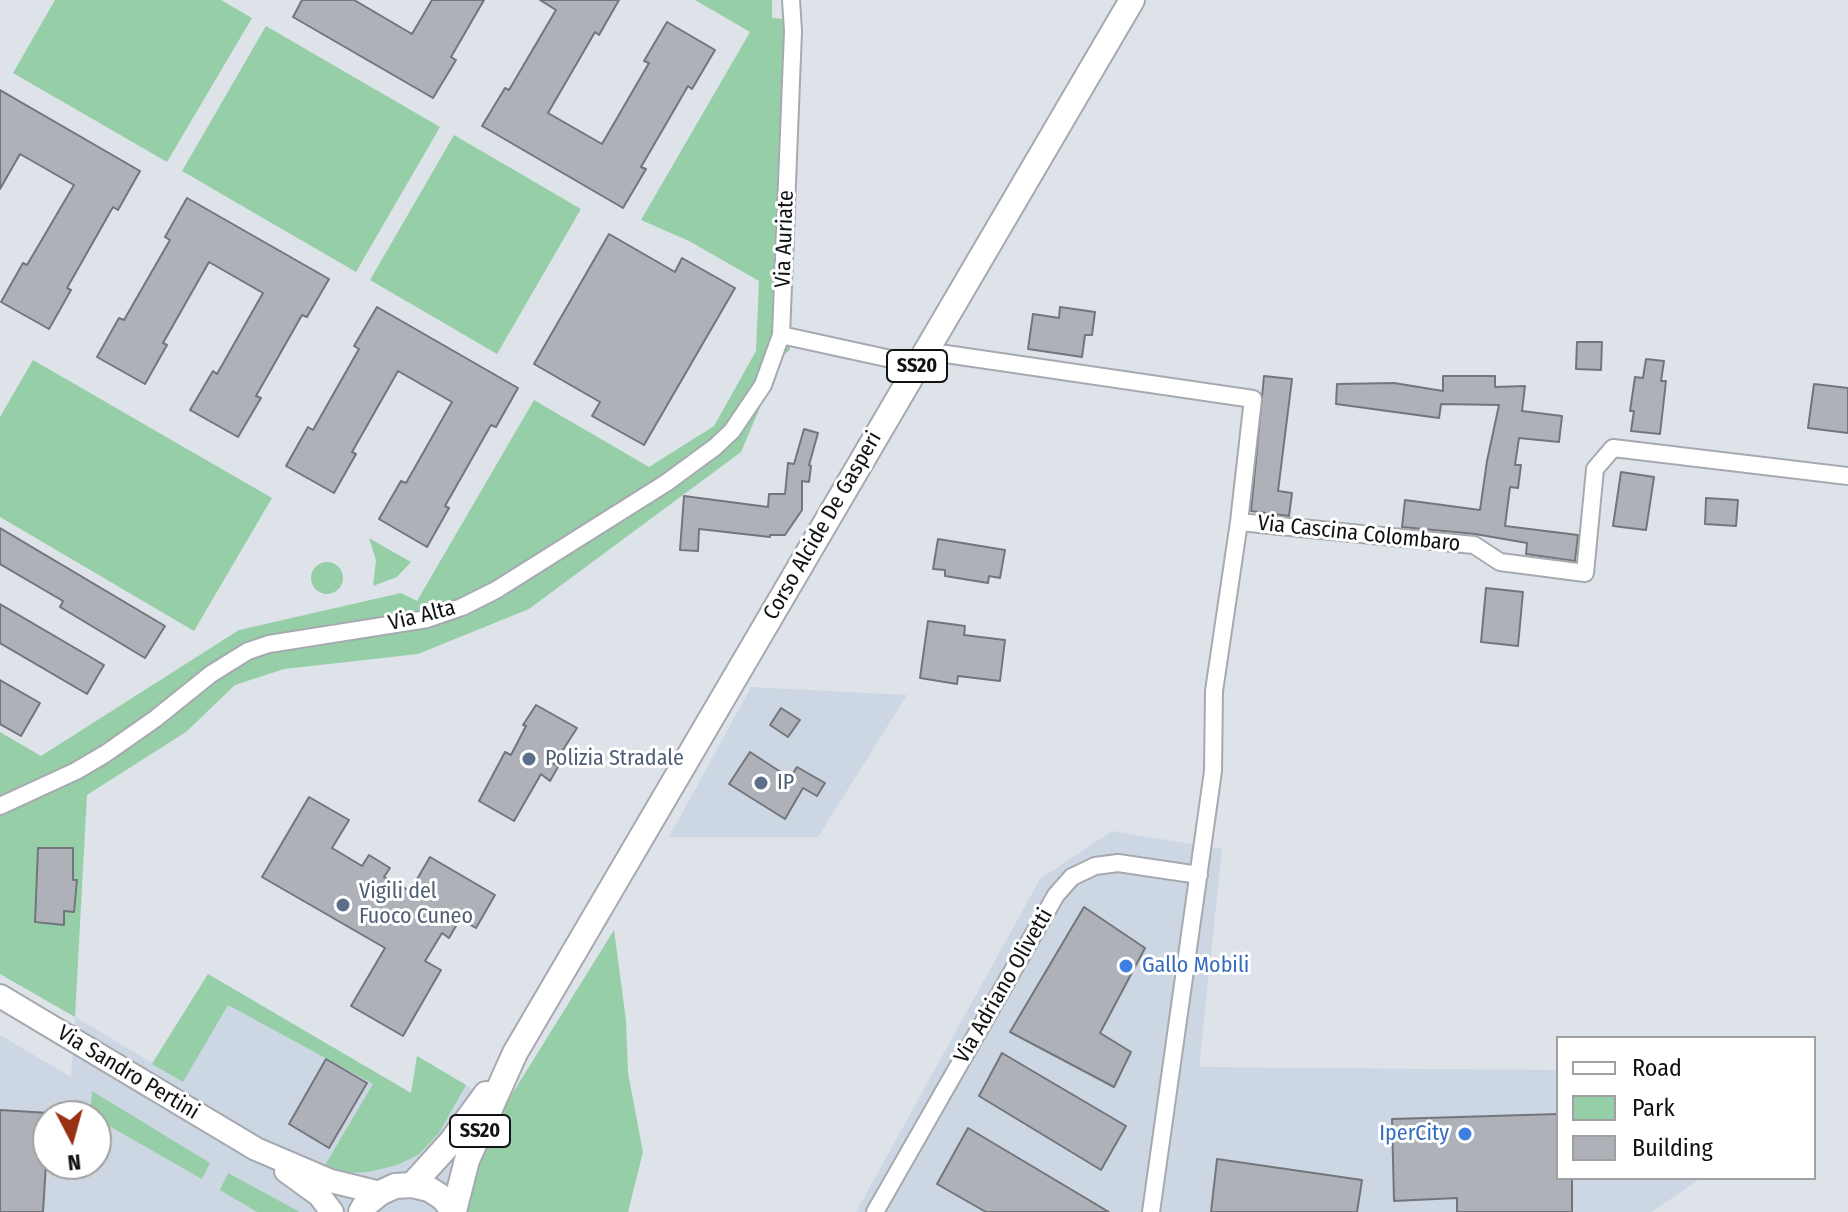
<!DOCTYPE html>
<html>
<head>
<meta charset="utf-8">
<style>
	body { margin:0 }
	#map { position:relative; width:1848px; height:1212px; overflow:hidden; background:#dee3e9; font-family:"Fira Sans Condensed",sans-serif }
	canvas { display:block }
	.legend { position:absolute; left:1556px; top:1036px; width:260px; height:144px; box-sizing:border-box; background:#fff; border:2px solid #a0a0a1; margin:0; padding:10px 14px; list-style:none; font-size:24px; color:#111214 }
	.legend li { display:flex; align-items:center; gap:16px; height:40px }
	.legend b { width:40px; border:2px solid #a0a0a1 }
	.north { position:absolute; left:32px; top:1100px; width:80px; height:80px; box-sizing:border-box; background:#fff; border:2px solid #a0a0a1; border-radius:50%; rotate:174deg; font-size:22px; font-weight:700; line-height:32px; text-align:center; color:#111214 }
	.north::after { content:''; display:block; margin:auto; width:28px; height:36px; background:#983111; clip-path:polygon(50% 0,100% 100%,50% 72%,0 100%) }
</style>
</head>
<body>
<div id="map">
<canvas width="1848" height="1212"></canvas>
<ul class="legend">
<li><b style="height:10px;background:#fff"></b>Road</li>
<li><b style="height:22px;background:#96cfa7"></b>Park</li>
<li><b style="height:22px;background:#aeb2b8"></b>Building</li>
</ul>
<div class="north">N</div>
</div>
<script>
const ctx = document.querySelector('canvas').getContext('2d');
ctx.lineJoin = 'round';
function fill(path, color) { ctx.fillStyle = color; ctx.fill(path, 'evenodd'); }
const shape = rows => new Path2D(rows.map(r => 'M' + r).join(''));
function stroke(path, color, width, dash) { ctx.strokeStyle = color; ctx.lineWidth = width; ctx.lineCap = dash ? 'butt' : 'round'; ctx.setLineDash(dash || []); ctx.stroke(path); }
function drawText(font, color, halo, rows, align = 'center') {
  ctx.font = font + ' "Fira Sans Condensed",sans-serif'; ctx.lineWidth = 6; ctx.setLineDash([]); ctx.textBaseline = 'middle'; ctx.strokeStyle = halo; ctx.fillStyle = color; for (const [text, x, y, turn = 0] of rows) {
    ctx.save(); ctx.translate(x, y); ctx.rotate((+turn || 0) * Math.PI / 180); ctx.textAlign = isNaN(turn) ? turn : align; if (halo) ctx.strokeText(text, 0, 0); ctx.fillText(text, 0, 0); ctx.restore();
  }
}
fill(shape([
	[751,687,907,695,818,837,669,837],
	[1112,831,1222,849,1199,1067,1558,1070,1558,1178,1701,1178,1652,1212,856,1212,1040,879],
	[208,974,411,1093,417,1056,504,1107,475,1159,463,1191,466,1212,0,1212,0,1035,71,1077,75,1017,152,1063],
	[48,1116,96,1116,96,1164,48,1164]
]), '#ccd7e3');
fill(shape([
	[55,0,221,0,252,18,167,162,13,73],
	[695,0,772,0,772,18,797,20,790,350,782,356,741,452,529,609,418,654,284,669,235,685,186,732,87,795,75,1017,0,974,0,732,41,756,239,630,401,593,417,601,534,400,649,467,714,426,756,351,759,281,689,241,641,220,750,32],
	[266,26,440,127,356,272,182,171],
	[454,135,581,209,497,354,370,280],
	[33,360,272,498,194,631,0,517,0,417],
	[369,538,411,562,397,577,373,586,376,560],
	'311 578a16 16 0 1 1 32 0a16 16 0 1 1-32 0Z',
	[614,930,626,1020,628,1073,643,1152,628,1212,466,1212,463,1191,475,1159,504,1107],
	[208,974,411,1093,417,1056,466,1085,439,1133,418,1155,397,1165,369,1172,348,1173,325,1165,373,1084,228,1005,183,1082,152,1064],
	[92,1091,210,1163,202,1179,90,1115],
	[228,1173,298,1211,299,1212,257,1212,220,1190]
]), '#96cfa7');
const building = shape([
	[302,0,354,0,412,34,432,0,484,0,451,57,456,60,433,98,293,17,302,0],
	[540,0,619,0,599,35,595,32,548,113,602,144,649,63,644,61,667,22,715,50,692,89,688,86,641,167,646,169,623,208,482,126,505,88,509,90,556,10,540,0],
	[0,90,140,171,118,210,113,207,67,288,71,290,49,329,1,302,23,263,27,265,74,185,20,154,0,189,0,90],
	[187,198,329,279,307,317,302,315,256,396,261,398,238,437,190,410,213,371,217,374,263,293,209,262,163,343,167,345,145,384,97,357,119,318,124,320,170,240,165,237,187,198],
	[609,234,675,272,682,258,735,288,644,445,592,416,600,402,534,364,609,234],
	[377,307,518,388,496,427,491,425,445,506,449,508,427,547,379,519,401,481,406,483,452,402,398,371,352,452,356,454,334,493,286,466,308,427,313,430,359,349,354,346,377,307],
	[1060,307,1095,312,1092,335,1085,335,1082,357,1028,349,1033,314,1059,318,1060,307],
	[1577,342,1602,342,1601,370,1576,369,1577,342],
	[1646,359,1664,361,1661,381,1666,381,1660,434,1631,431,1634,411,1630,411,1635,377,1643,378,1646,359],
	[1264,376,1292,379,1278,491,1292,493,1289,516,1251,511,1264,376],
	[1443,376,1495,376,1495,387,1525,386,1522,411,1562,416,1559,442,1519,438,1515,465,1521,465,1518,488,1510,487,1505,526,1578,535,1575,561,1526,554,1527,543,1475,534,1402,527,1405,500,1480,510,1487,461,1499,405,1441,404,1439,418,1336,404,1337,384,1394,383,1443,391,1443,376],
	[1814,384,1848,388,1848,433,1808,428,1814,384],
	[804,429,818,433,809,465,811,466,809,482,802,481,802,510,785,535,770,535,770,537,699,529,698,551,680,550,684,496,768,507,769,494,785,494,788,463,794,464,804,429],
	[1621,472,1654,477,1646,530,1613,526,1621,472],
	[1706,498,1738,500,1736,526,1705,524,1706,498],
	[0,528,165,626,145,658,60,607,63,601,0,564,0,528],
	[938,539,1005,550,1000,578,989,576,988,583,945,576,945,570,933,569,938,539],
	[1486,588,1523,592,1518,646,1481,642,1486,588],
	[0,604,104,665,87,694,0,643,0,604],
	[928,621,965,626,964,635,1005,640,1000,681,958,676,957,684,920,678,928,621],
	[0,680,40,703,21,736,0,724,0,680],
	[536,705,577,728,554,764,558,767,550,781,541,774,514,821,479,801,505,752,511,755,526,726,523,725,536,705],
	[781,708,800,720,788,737,770,725,781,708],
	[750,752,790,778,797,767,825,783,817,796,803,788,785,819,729,784,750,752],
	[309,797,349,820,332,848,362,866,369,855,390,868,384,877,410,891,430,857,495,895,476,928,460,919,449,938,442,933,425,961,441,970,403,1036,351,1006,385,948,262,877,309,797],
	[38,848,73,848,73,880,77,880,74,912,64,911,64,925,35,922,38,848],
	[1084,907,1145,948,1100,1033,1131,1052,1114,1087,1010,1032,1084,907],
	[1002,1053,1126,1126,1101,1170,979,1096,1002,1053],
	[326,1059,367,1083,329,1148,289,1124,326,1059],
	[0,1110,49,1113,43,1212,0,1212,0,1110],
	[1558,1114,1558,1178,1572,1178,1572,1212,1457,1212,1457,1198,1394,1201,1392,1119,1558,1114],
	[968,1128,1109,1212,986,1212,937,1184,968,1128],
	[1217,1159,1362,1180,1357,1212,1211,1212,1217,1159]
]);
fill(building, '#aeb2b8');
stroke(building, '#72767c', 2);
const street = shape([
	[781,335,900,361,946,354,1253,399,1239,522,1214,691,1213,771,1151,1212],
	[1239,522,1474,545,1500,562,1585,573,1595,469,1613,448,1848,476],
	[0,806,76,771,105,754,155,719,211,674,248,651,269,644,427,619,462,607,496,590,666,483,715,447,732,431,763,385,781,335,793,31,791,0],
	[875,1212,1056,895,1072,877,1095,866,1118,863,1199,875]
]);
const secondary = shape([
	[0,996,256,1149,331,1181,380,1193],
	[286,1171,319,1195,332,1212]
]);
const primary = shape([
	[412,1185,451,1142,486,1094],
	[454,1211,467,1160,515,1053,1132,0],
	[361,1212,365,1205,380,1193,395,1186,412,1185,429,1189,443,1198,454,1212]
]);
stroke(street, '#a6aab0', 20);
stroke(secondary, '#a6aab0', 26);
stroke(primary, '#a6aab0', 28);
stroke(street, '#fff', 16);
stroke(secondary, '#fff', 22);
stroke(primary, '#fff', 24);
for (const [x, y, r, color] of [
	[529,759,8,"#5c6f8a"],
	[761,783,8,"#5c6f8a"],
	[343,905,8,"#5c6f8a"],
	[1126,966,8,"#3f7fe0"],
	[1465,1134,8,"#3f7fe0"]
]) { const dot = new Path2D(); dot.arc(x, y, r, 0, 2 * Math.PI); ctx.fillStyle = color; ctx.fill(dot); stroke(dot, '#fff', 3); }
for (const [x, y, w] of [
	[917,366,60],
	[480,1131,60]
]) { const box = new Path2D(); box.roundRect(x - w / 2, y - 16, w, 32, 6); ctx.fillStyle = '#fff'; ctx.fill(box); stroke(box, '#111214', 2); }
drawText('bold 20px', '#111214', null, [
	["SS20",917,366],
	["SS20",480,1131]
]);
drawText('22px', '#111214', '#fff', [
	["Via Auriate",785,239,-88],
	["Corso Alcide De Gasperi",823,526,-60],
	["Via Cascina Colombaro",1359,534,6],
	["Via Alta",422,616,-14],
	["Via Adriano Olivetti",1004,986,-60],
	["Via Sandro Pertini",128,1073,31]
]);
drawText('22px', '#4e5e75', '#fff', [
	["Polizia Stradale",545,759],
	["IP",777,783],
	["Vigili del",359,892],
	["Fuoco Cuneo",359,917]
], 'left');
drawText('22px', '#366cbe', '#fff', [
	["Gallo Mobili",1142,966],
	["IperCity",1449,1134,"right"]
], 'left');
</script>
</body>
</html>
